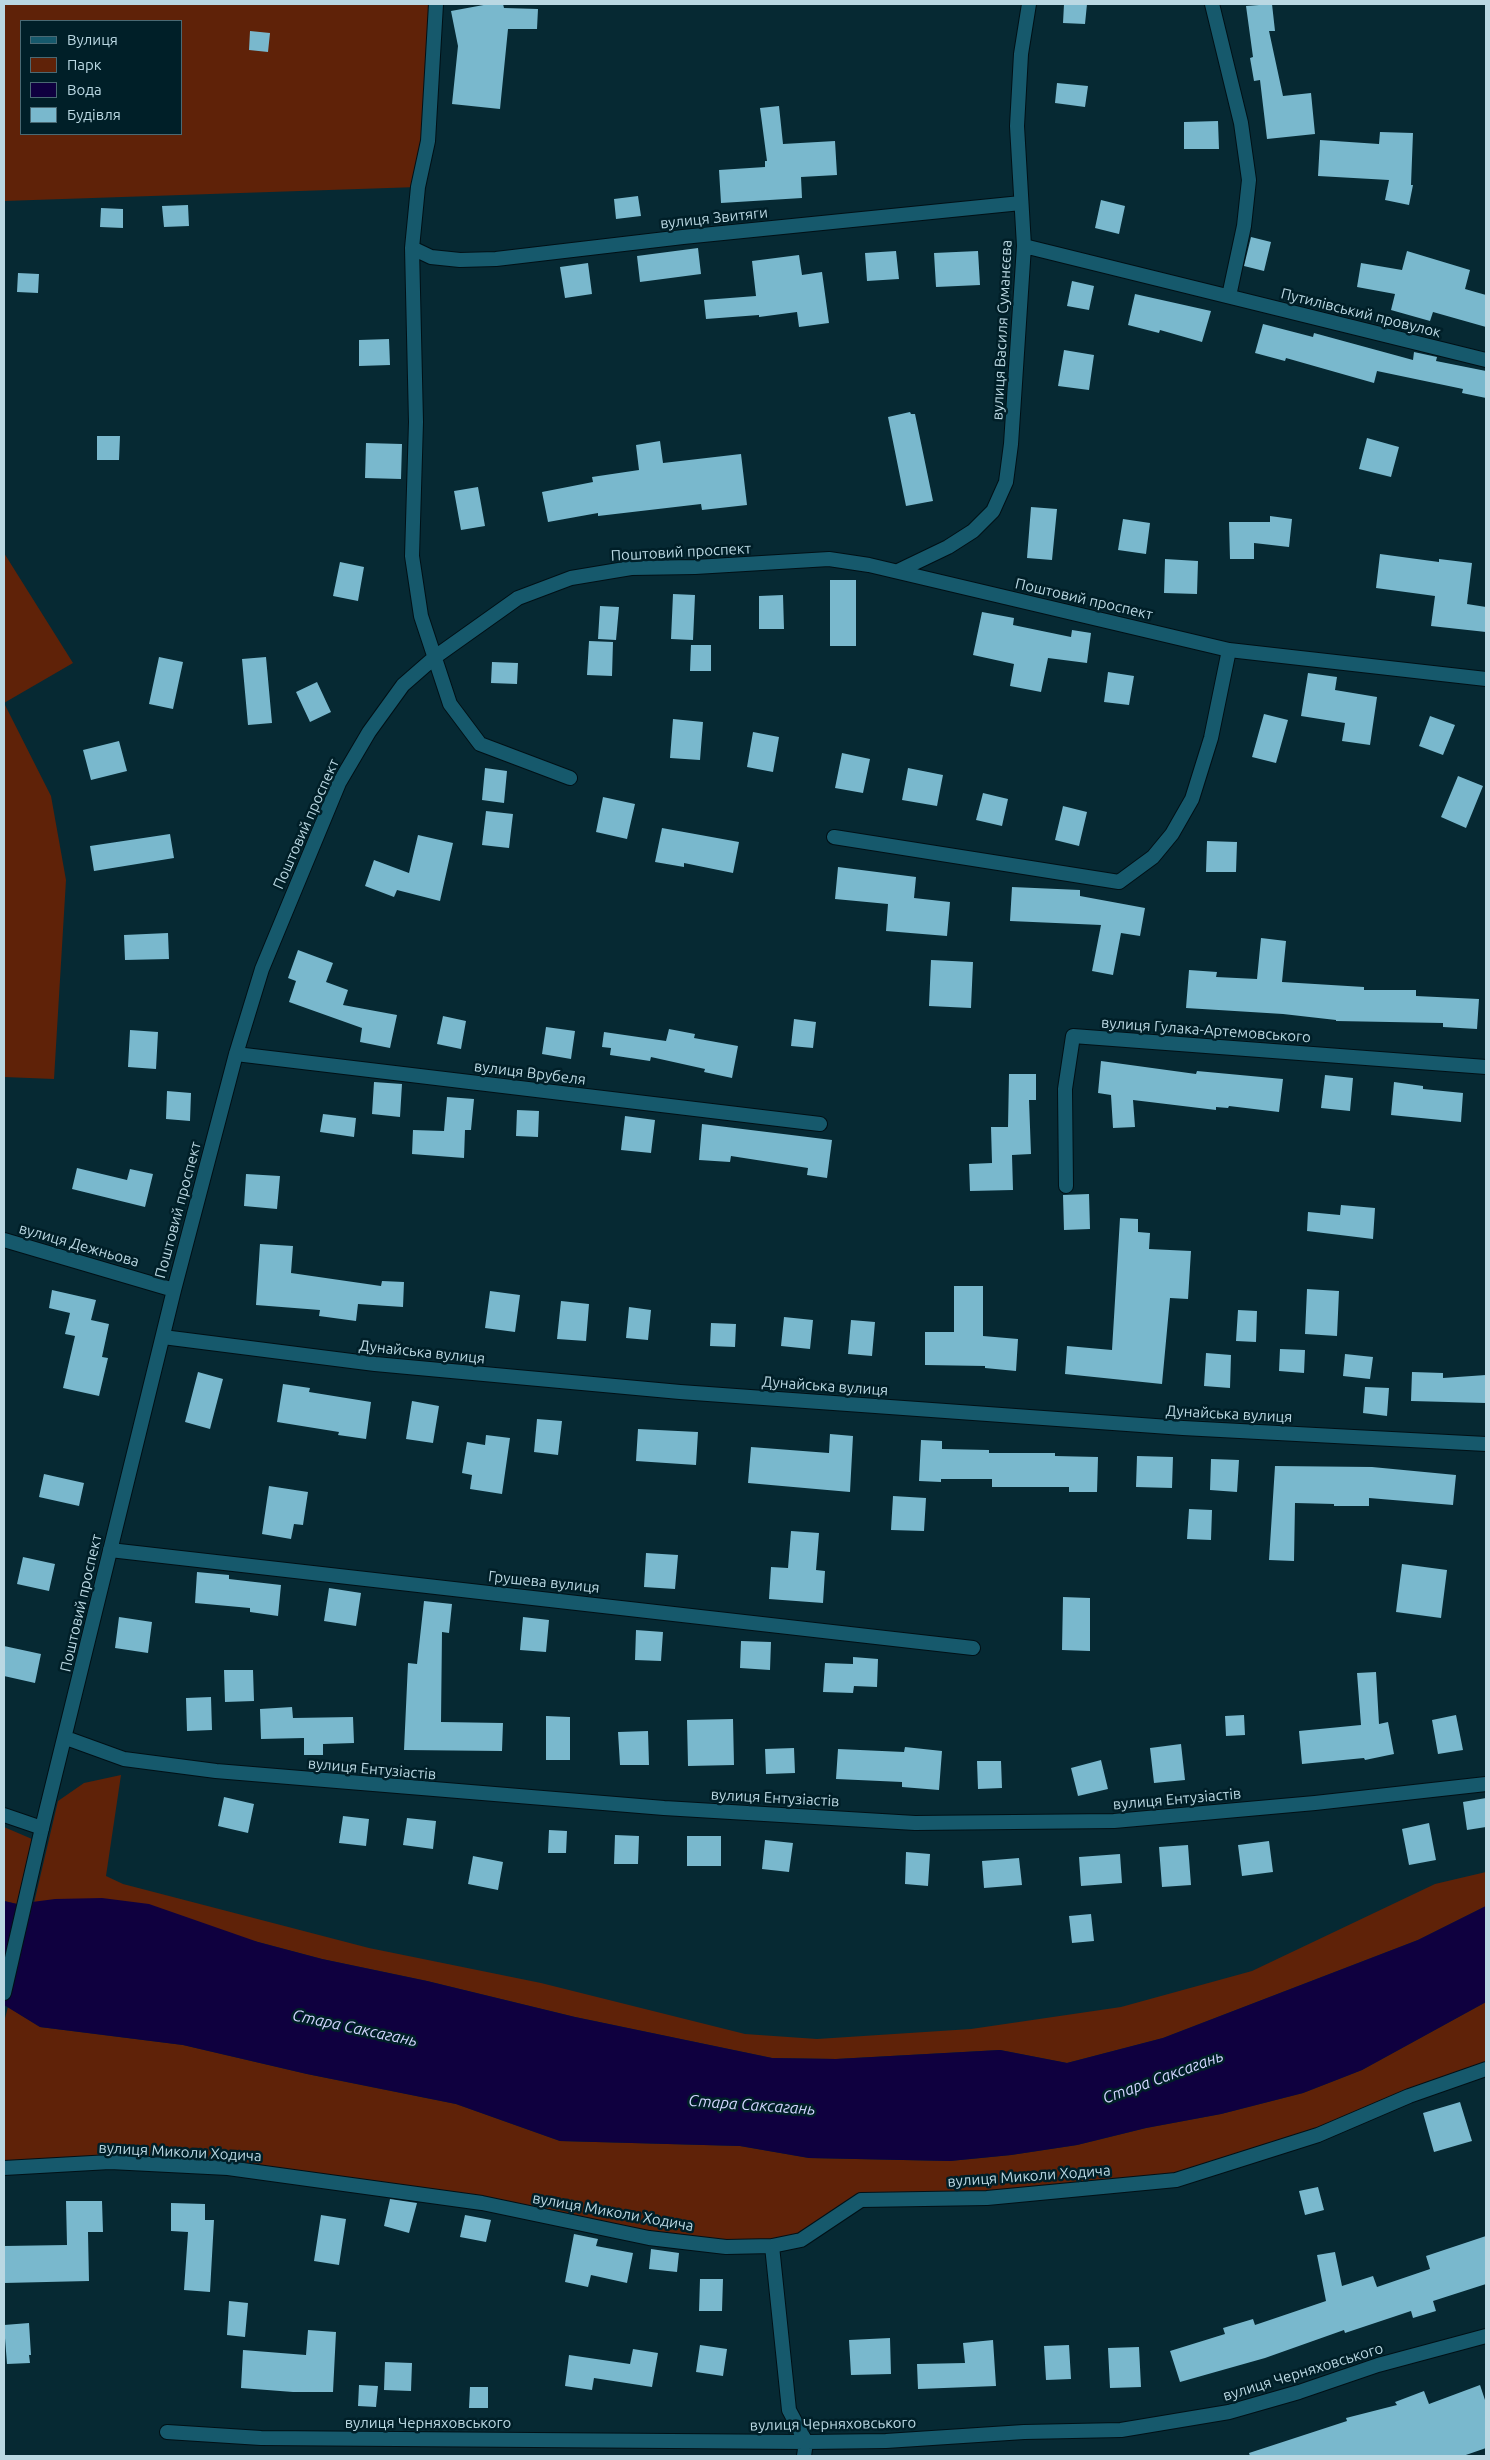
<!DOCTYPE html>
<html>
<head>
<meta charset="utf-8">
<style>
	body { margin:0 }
	#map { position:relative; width:1490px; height:2460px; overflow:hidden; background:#062933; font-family:Ubuntu,sans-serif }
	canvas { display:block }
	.frame { position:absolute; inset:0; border:5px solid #bad8e3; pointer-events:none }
	.legend { position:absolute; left:20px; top:20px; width:162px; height:115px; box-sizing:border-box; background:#001f28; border:1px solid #4a6973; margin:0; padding:6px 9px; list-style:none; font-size:15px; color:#bad8e3 }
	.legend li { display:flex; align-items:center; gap:10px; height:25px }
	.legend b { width:25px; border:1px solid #4a6973 }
</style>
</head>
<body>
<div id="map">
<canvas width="1490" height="2460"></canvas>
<div class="frame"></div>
<ul class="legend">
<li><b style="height:6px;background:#16596c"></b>Вулиця</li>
<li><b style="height:14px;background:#5f2208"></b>Парк</li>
<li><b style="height:14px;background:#0f003f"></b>Вода</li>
<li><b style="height:14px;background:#79b8cd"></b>Будівля</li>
</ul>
</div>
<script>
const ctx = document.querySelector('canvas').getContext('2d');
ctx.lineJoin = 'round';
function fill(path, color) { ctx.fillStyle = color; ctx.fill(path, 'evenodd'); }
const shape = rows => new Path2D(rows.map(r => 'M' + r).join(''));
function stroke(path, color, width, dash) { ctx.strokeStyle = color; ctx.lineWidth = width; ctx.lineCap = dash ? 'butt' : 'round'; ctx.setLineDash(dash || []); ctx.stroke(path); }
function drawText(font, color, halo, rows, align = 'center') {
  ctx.font = font + ' Ubuntu,sans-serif'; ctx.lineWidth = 5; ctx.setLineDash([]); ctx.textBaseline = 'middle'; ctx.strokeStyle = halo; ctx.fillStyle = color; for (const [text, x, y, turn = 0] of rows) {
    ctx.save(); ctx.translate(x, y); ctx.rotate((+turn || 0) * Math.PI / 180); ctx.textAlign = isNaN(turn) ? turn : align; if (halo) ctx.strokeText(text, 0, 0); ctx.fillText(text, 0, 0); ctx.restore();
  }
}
fill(shape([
	[4,4,436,4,418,187,4,201],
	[21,21,181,21,181,134,21,134],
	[4,553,73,663,4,703,51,796,66,880,54,1079,4,1077],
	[121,1775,106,1876,123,1884,369,1948,541,1983,745,2034,817,2039,971,2029,1121,2007,1252,1971,1435,1884,1486,1872,1486,1906,1418,1940,1163,2038,1067,2063,1000,2050,836,2059,772,2058,575,2017,427,1981,322,1959,258,1942,34,1903,58,1801,84,1783],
	[4,1827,32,1839,17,1904,4,1901],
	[1486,2002,1486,2069,1176,2180,861,2200,801,2240,726,2247,482,2203,228,2168,4,2168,4,2022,8,2007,40,2027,183,2045,307,2074,456,2104,560,2141,740,2146,809,2158,950,2161,1011,2155,1077,2145,1146,2128,1221,2114,1303,2093,1362,2070]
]), '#5f2208');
fill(shape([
	[102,1898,149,1904,258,1942,322,1959,427,1981,575,2017,772,2058,836,2059,1000,2050,1067,2063,1163,2038,1418,1940,1486,1906,1486,2002,1362,2070,1303,2093,1221,2114,1146,2128,1077,2145,1011,2155,950,2161,809,2158,740,2146,560,2141,456,2104,307,2074,183,2045,40,2027,4,2005,4,1901,17,1904,55,1899]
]), '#0f003f');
fill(shape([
	[489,4,503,4,504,8,538,9,537,29,508,29,500,109,452,104,458,46,451,11],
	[1064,4,1087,4,1085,24,1063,23],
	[1272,4,1275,31,1269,31,1283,96,1311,93,1315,134,1267,139,1260,80,1254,81,1250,58,1253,57,1246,6],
	[250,31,270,33,268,52,249,50],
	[1057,83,1088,86,1085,107,1055,103],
	[779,106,783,144,835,141,837,175,801,177,802,198,721,203,719,170,765,167,765,161,767,161,760,108],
	[1218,121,1219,149,1184,149,1184,122],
	[1380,132,1413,133,1411,185,1413,185,1409,205,1385,200,1389,180,1318,176,1320,140,1379,144],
	[638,196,641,216,616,219,614,199],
	[1101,200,1125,206,1119,234,1095,228],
	[188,205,189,226,164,227,162,206],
	[101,208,123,209,123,228,100,227],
	[1251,237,1271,242,1264,271,1244,266],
	[698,248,701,274,640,282,637,256],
	[896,251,899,279,867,281,865,253],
	[978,251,980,285,936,287,934,253],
	[1407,251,1470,270,1465,289,1486,295,1486,327,1433,312,1430,321,1391,310,1395,294,1357,287,1361,263,1402,270],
	[799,255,802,275,822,272,829,323,799,327,797,312,759,317,759,315,706,319,704,300,756,296,752,261],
	[588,263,592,294,565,298,560,267],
	[18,273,39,274,38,293,17,292],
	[1072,281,1094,286,1089,310,1067,306],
	[1135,294,1211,311,1202,342,1160,330,1159,333,1128,325],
	[1263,324,1313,337,1314,333,1413,360,1414,352,1437,357,1436,361,1486,371,1486,398,1462,393,1463,389,1377,371,1374,383,1286,358,1285,361,1255,353],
	[389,339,390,365,359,366,359,340],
	[1064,350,1094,355,1089,390,1058,386],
	[910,412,911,414,915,414,933,501,906,506,888,417],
	[97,436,120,436,119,460,97,460],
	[1367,438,1399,447,1391,477,1359,469],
	[660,441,663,463,741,454,747,505,702,510,701,504,598,516,598,513,548,522,542,492,593,482,592,477,639,470,636,445],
	[366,443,402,444,401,479,365,478],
	[478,487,485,526,461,530,454,491],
	[1031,507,1057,509,1052,560,1027,558],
	[1270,516,1292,519,1289,547,1254,543,1254,559,1230,559,1229,522,1270,522],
	[1123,519,1150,523,1146,554,1118,550],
	[1380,554,1439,562,1439,559,1472,563,1467,604,1486,607,1486,632,1431,626,1435,596,1376,588],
	[1165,559,1198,561,1197,594,1164,593],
	[340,562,364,567,358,601,333,596],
	[830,580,856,580,856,646,830,646],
	[673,594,695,595,693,640,671,639],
	[783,595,784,629,759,629,759,596],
	[600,606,619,607,616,640,598,639],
	[982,612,1014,618,1013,625,1071,637,1072,630,1091,633,1087,663,1048,658,1041,692,1010,686,1014,664,973,655],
	[589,641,613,642,612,676,587,675],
	[691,645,711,645,711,671,690,671],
	[159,657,183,662,173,709,149,704],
	[266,657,272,723,248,725,242,659],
	[492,662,518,663,517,684,491,683],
	[1108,672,1134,676,1129,705,1104,702],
	[1308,673,1337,677,1335,690,1377,697,1370,745,1342,741,1345,723,1301,716],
	[317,682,331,712,310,722,296,692],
	[1264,714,1288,720,1276,763,1252,757],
	[1430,716,1455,725,1443,755,1419,746],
	[673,719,703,722,700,760,670,758],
	[753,732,779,737,773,772,747,767],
	[119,741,127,771,91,780,83,750],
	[842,753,870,759,863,793,835,788],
	[485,768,507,771,504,803,482,800],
	[908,768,943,775,937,806,902,800],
	[1458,776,1483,786,1466,828,1441,817],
	[983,793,1008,799,1002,826,976,820],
	[603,797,635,804,627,839,596,832],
	[1063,806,1087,812,1079,846,1055,840],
	[486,811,513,814,509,848,482,845],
	[662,828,739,842,733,873,684,863,684,867,655,862],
	[170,834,174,858,94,871,90,846],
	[418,835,453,843,440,901,397,890,394,897,365,886,374,860,409,873],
	[1207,841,1237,842,1236,872,1206,872],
	[838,867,916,877,914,898,950,902,947,936,886,931,888,904,835,899],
	[1012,887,1080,890,1080,896,1145,908,1140,936,1121,933,1113,975,1092,971,1101,925,1010,921],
	[168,933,169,959,125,960,124,935],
	[1261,938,1286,941,1282,982,1364,987,1364,990,1416,990,1416,996,1479,999,1477,1029,1443,1027,1443,1023,1336,1021,1336,1020,1283,1014,1186,1008,1189,970,1217,972,1216,977,1257,979],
	[298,950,333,963,326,982,348,990,343,1005,397,1015,390,1048,360,1042,362,1028,289,1002,296,981,288,978],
	[931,960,973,962,971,1008,929,1006],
	[443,1016,466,1021,461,1049,437,1044],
	[794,1019,816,1022,813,1048,791,1046],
	[546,1027,575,1031,571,1059,542,1054],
	[669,1029,695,1034,694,1038,738,1046,732,1078,704,1072,705,1069,651,1057,650,1061,610,1055,611,1048,602,1047,604,1032,666,1041],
	[130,1030,158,1032,156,1069,128,1067],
	[1101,1061,1196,1074,1197,1071,1283,1079,1279,1112,1229,1106,1228,1108,1216,1107,1216,1110,1133,1100,1135,1127,1113,1128,1111,1095,1098,1093],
	[1009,1074,1036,1074,1036,1100,1029,1100,1031,1154,1012,1155,1013,1190,970,1191,969,1164,992,1163,991,1127,1008,1127],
	[1325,1075,1353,1078,1350,1111,1321,1108],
	[374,1082,402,1084,400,1117,372,1114],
	[1394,1082,1423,1086,1423,1089,1463,1093,1461,1122,1391,1115],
	[167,1091,191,1093,190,1121,166,1119],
	[447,1097,474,1099,471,1130,465,1130,464,1158,412,1154,413,1130,444,1131],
	[517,1110,539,1111,538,1137,516,1136],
	[323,1114,356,1118,354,1137,320,1132],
	[625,1116,655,1120,651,1153,621,1150],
	[702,1124,832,1140,827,1178,807,1175,808,1168,731,1156,730,1162,699,1160],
	[77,1168,127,1180,130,1169,153,1174,145,1207,72,1189],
	[246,1174,280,1176,277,1209,244,1206],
	[1089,1194,1090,1229,1064,1230,1063,1195],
	[1341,1205,1375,1208,1373,1239,1307,1231,1308,1212,1340,1215],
	[1120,1218,1138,1219,1138,1232,1150,1233,1149,1249,1191,1251,1188,1299,1170,1298,1162,1384,1065,1374,1067,1346,1112,1350],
	[260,1244,293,1246,291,1273,381,1286,382,1281,404,1282,403,1307,358,1304,356,1321,319,1316,320,1310,256,1305],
	[954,1286,983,1286,983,1336,1018,1339,1016,1371,985,1368,985,1366,925,1365,925,1332,954,1332],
	[1307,1289,1339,1291,1337,1336,1305,1334],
	[52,1290,96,1300,91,1320,109,1324,102,1357,108,1358,99,1396,63,1388,75,1336,65,1334,70,1313,49,1308],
	[490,1291,520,1295,515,1332,485,1328],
	[561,1301,589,1304,586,1341,557,1339],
	[629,1307,651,1310,648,1340,626,1338],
	[1238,1310,1257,1311,1256,1342,1236,1341],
	[784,1317,813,1320,810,1349,781,1346],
	[851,1320,875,1322,872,1356,848,1354],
	[711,1323,736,1324,735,1347,710,1346],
	[1280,1349,1305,1350,1304,1373,1279,1371],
	[1206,1353,1231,1355,1230,1388,1204,1386],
	[1345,1354,1373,1357,1370,1379,1343,1376],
	[198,1372,223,1379,210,1429,185,1422],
	[1412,1372,1443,1373,1443,1378,1486,1375,1486,1403,1411,1401],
	[283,1384,310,1388,309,1392,371,1402,366,1439,338,1435,339,1432,277,1422],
	[1365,1387,1389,1388,1387,1416,1363,1413],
	[412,1401,439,1406,433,1443,406,1439],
	[537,1419,562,1421,558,1455,534,1452],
	[638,1429,698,1432,696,1465,636,1461],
	[830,1434,853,1436,850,1492,748,1483,751,1447,829,1453],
	[486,1435,510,1438,502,1494,470,1489,472,1475,462,1473,467,1442,485,1445],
	[921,1440,942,1441,942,1449,989,1450,989,1453,1055,1453,1055,1456,1098,1457,1097,1492,1069,1492,1069,1487,992,1487,992,1479,941,1479,941,1482,919,1481],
	[1137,1456,1173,1457,1172,1488,1136,1487],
	[1211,1459,1239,1460,1237,1492,1210,1490],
	[1275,1466,1372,1467,1456,1475,1453,1505,1369,1498,1369,1506,1334,1506,1334,1504,1295,1503,1294,1561,1269,1560],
	[44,1474,84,1483,79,1506,39,1497],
	[269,1486,308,1492,303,1525,294,1524,291,1539,262,1534],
	[893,1496,926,1498,924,1531,891,1530],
	[1189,1509,1212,1510,1211,1540,1187,1539],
	[791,1531,819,1533,816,1570,825,1571,823,1603,769,1599,771,1567,788,1568],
	[646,1553,678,1555,675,1589,644,1587],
	[23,1557,55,1564,49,1591,17,1584],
	[1402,1564,1447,1570,1441,1618,1396,1612],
	[197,1572,229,1575,229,1579,281,1585,278,1616,250,1612,250,1608,195,1603],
	[329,1588,361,1593,356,1626,324,1621],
	[1063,1597,1090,1598,1090,1651,1062,1650],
	[424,1601,452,1604,449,1633,442,1632,441,1722,503,1723,502,1751,404,1750,408,1663,417,1664],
	[119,1617,152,1622,148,1653,115,1648],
	[523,1617,549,1620,546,1652,520,1650],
	[636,1630,663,1632,661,1661,635,1660],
	[741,1641,771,1642,770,1670,740,1668],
	[4,1646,41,1654,35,1683,4,1676],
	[853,1657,878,1659,877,1687,854,1686,853,1693,823,1692,825,1663,853,1664],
	[224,1670,253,1670,254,1701,225,1702],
	[1376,1672,1379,1724,1388,1722,1394,1754,1365,1760,1364,1758,1302,1764,1299,1731,1361,1725,1357,1673],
	[211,1697,212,1730,187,1731,186,1698],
	[292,1707,293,1718,353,1717,354,1743,323,1744,323,1755,304,1755,304,1738,261,1739,260,1709],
	[1244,1715,1245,1735,1226,1736,1225,1716],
	[1456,1715,1463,1750,1438,1754,1432,1720],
	[546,1716,570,1717,570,1760,546,1760],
	[733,1719,734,1765,688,1766,687,1720],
	[648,1731,649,1765,620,1765,618,1732],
	[1181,1744,1185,1780,1154,1783,1150,1748],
	[905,1747,942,1751,939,1790,902,1787,902,1782,836,1779,838,1749,904,1752],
	[794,1748,795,1773,766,1774,765,1749],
	[1101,1760,1108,1789,1078,1796,1071,1768],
	[977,1761,1001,1761,1002,1788,978,1789],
	[224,1797,254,1804,248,1833,218,1826],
	[1486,1798,1486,1827,1467,1830,1463,1802],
	[343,1816,369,1819,366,1846,339,1843],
	[407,1818,436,1821,433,1849,403,1845],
	[1429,1823,1436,1860,1409,1865,1402,1829],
	[549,1830,567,1831,566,1853,548,1853],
	[615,1835,639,1836,638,1864,614,1864],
	[687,1836,721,1836,721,1866,687,1866],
	[765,1840,793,1843,789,1872,762,1869],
	[1269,1841,1273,1872,1242,1876,1238,1845],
	[1188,1845,1191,1885,1162,1887,1159,1847],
	[906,1852,930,1854,928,1886,905,1884],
	[1120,1854,1122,1883,1081,1886,1079,1857],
	[473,1856,503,1862,498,1890,468,1884],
	[1019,1858,1022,1885,984,1888,982,1861],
	[1091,1914,1094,1941,1072,1943,1069,1916],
	[1460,2102,1472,2141,1434,2152,1423,2113],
	[1318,2187,1324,2210,1305,2215,1299,2191],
	[390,2199,417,2203,409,2233,384,2226],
	[66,2201,102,2201,103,2232,88,2232,89,2281,4,2283,4,2246,67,2245],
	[171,2203,205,2204,205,2220,214,2220,210,2292,184,2290,188,2232,171,2231],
	[321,2215,346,2219,339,2265,314,2261],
	[465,2215,491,2220,486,2242,460,2237],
	[574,2234,598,2239,596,2246,633,2253,627,2283,591,2275,588,2287,565,2282],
	[1486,2236,1486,2284,1433,2301,1436,2311,1413,2318,1411,2311,1345,2333,1344,2330,1265,2358,1180,2382,1170,2351,1225,2334,1223,2328,1253,2319,1255,2325,1326,2301,1317,2255,1335,2252,1342,2286,1373,2276,1377,2287,1430,2269,1426,2256],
	[651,2249,679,2253,677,2272,649,2269],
	[700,2279,723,2279,722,2311,699,2311],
	[229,2301,248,2303,245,2337,227,2335],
	[29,2323,31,2355,29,2355,30,2363,7,2364,4,2325],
	[308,2330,336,2332,333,2392,293,2392,241,2388,243,2350,306,2355],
	[890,2338,891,2374,851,2375,849,2340],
	[993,2340,996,2386,918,2389,917,2364,965,2363,963,2343],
	[700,2345,727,2349,723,2376,696,2372],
	[1069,2345,1071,2379,1046,2380,1044,2346],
	[1139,2347,1141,2387,1110,2388,1108,2348],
	[633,2349,658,2353,652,2387,594,2378,592,2390,565,2386,569,2355,630,2364],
	[385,2362,412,2363,411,2391,384,2390],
	[359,2385,378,2386,376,2407,358,2406],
	[1480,2385,1486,2403,1486,2448,1463,2456,1250,2456,1249,2453,1347,2421,1346,2418,1397,2405,1395,2402,1424,2391,1429,2404],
	[470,2387,488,2387,488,2408,469,2408]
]), '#79b8cd');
const pedestrian = shape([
	[4,1993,42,1828]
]);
const minor = shape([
	[436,4,428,141,418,187,412,248,416,422,412,556,421,616,450,704,480,744,570,778],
	[1212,4,1241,123,1249,180,1244,226,1229,296],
	[1024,246,1486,360],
	[412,248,431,257,460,260,496,259,683,237,1021,203],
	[898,571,948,547,973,531,993,511,1006,482,1011,444,1024,246,1017,126,1021,54,1029,4],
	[834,837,1119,882,1153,857,1172,834,1192,799,1211,738,1229,650],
	[236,1054,820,1124],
	[1066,1186,1065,1089,1073,1036,1486,1067],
	[4,1240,174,1290],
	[163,1337,375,1364,680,1392,1183,1428,1486,1444],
	[110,1550,973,1648],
	[66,1738,124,1759,216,1771,664,1808,915,1823,1114,1821,1315,1803,1486,1784],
	[4,1815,42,1828,174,1290,236,1054,262,969,339,783,369,732,403,685,435,657,518,598,571,578,631,568,695,567,829,559,869,565,1229,650,1486,679],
	[4,2168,110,2162,228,2168,482,2203,649,2238,726,2247,772,2246,801,2240,861,2200,987,2198,1176,2180,1318,2135,1409,2096,1486,2069],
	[772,2246,789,2410,806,2442,804,2456],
	[167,2432,261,2438,806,2442,886,2441,1024,2432,1121,2430,1229,2412,1299,2392,1378,2365,1486,2336]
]);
stroke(pedestrian, '#001016', 16);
stroke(minor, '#001016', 16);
stroke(pedestrian, '#16596c', 14);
stroke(minor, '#16596c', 14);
drawText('15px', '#bad8e3', '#001f28', [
	["вулиця Звитяги",714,218,-6],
	["Путилівський провулок",1361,313,14],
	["вулиця Василя Суманєєва",1002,330,-87],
	["Поштовий проспект",681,552,-3],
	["Поштовий проспект",1084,599,13],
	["Поштовий проспект",306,824,-66],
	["вулиця Гулака-Артемовського",1206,1030,4],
	["вулиця Врубеля",530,1073,7],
	["Поштовий проспект",178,1210,-75],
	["вулиця Дежньова",79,1245,16],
	["Дунайська вулиця",422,1352,6],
	["Дунайська вулиця",825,1386,4],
	["Дунайська вулиця",1229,1414,3],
	["Грушева вулиця",544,1582,6],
	["Поштовий проспект",81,1603,-77],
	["вулиця Ентузіастів",372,1769,5],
	["вулиця Ентузіастів",775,1798,3],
	["вулиця Ентузіастів",1177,1799,-5],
	["вулиця Миколи Ходича",180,2152,3],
	["вулиця Миколи Ходича",1029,2176,-4],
	["вулиця Миколи Ходича",613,2212,10],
	["вулиця Черняховського",1303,2372,-17],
	["вулиця Черняховського",428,2423],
	["вулиця Черняховського",833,2424,-1]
]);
drawText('italic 16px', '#d2d6ff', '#001f28', [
	["Стара Саксагань",355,2028,12],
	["Стара Саксагань",1163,2077,-20],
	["Стара Саксагань",752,2105,4]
]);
</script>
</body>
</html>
